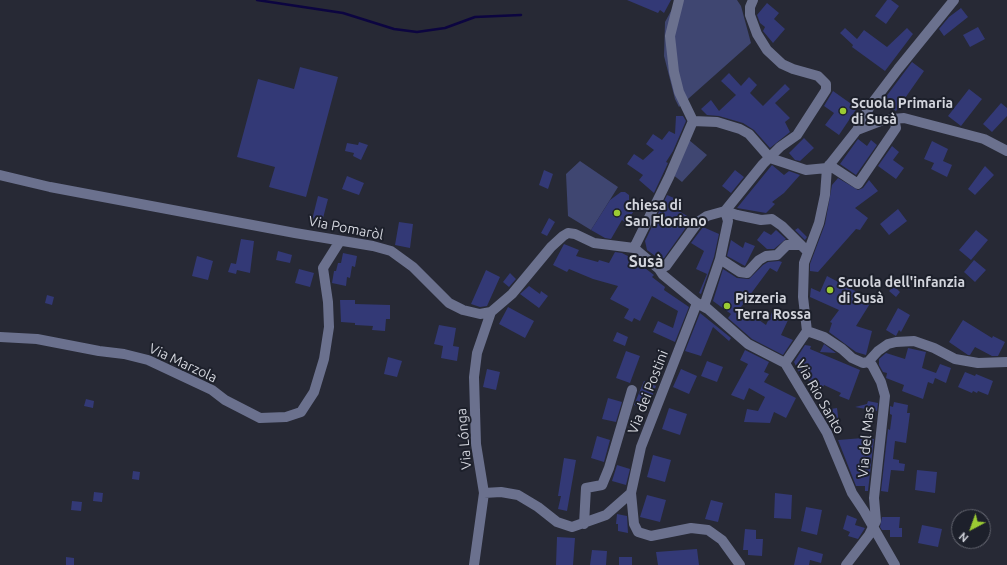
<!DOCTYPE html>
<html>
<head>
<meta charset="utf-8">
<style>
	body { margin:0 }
	#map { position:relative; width:1007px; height:565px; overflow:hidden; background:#272935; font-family:Ubuntu,sans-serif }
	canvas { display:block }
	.north { position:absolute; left:951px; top:509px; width:40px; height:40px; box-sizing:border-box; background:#1d202b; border:1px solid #666872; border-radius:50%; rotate:221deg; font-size:11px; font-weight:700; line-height:16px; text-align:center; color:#d3d5dd }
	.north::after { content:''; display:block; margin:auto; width:14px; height:18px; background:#9bcb33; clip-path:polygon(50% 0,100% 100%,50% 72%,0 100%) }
</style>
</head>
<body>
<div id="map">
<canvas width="1007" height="565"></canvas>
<div class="north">N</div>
</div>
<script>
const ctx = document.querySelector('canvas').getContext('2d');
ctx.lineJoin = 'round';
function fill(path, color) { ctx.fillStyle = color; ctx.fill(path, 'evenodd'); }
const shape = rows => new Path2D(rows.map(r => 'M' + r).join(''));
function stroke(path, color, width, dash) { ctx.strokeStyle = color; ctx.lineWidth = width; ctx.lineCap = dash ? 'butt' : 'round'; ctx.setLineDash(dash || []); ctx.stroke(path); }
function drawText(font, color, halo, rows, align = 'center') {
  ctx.font = font + ' Ubuntu,sans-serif'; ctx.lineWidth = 4; ctx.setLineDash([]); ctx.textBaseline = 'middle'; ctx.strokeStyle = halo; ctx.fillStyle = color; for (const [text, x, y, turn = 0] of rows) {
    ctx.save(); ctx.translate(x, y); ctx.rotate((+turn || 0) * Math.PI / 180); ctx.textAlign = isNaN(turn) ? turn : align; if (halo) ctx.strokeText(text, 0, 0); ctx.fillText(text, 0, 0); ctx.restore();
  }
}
fill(shape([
	[677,0,737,0,741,6,751,43,679,107,675,99,664,56,665,22],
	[689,140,707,155,682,182,672,174],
	[580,161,618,187,591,230,568,216,566,174]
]), '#3f4671');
stroke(shape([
	[257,0,343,13,394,29,417,32,445,28,475,17,521,15]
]), '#0c0540', 2.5);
fill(shape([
	[627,0,671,0,664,13,660,10,658,13],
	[887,0,891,0,899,6,886,24,875,16],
	[767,3,779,13,774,19,785,29,773,43,763,31,765,27,760,23,757,15],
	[961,8,968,17,944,36,939,29,949,17],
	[978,27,985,39,970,47,963,35],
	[845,28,857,39,864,30,887,47,907,28,913,34,885,71,852,47,853,45,840,33],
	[912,62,924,71,896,111,882,102],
	[300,67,338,77,306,197,269,187,275,167,237,157,258,79,294,89],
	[729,73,741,86,749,77,757,85,750,93,763,106,785,84,790,89,775,103,790,118,785,122,790,132,770,148,754,130,743,123,719,116,707,115,701,109,711,100,719,111,736,95,721,81],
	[969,89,982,99,961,126,948,116],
	[833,91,857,108,839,135,825,125,834,113,824,106],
	[1001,103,1007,108,1007,116,992,132,983,124],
	[676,116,683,116,686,121,673,151,666,162,668,163,654,193,639,180,643,175,627,164,634,154,643,160,654,150,646,144,653,134,662,140,669,131,675,134],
	[804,138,814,148,800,161,795,160,789,153],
	[858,139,867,146,871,140,877,145,856,175,840,164],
	[932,141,948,149,943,161,952,165,947,177,931,169,934,163,924,159],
	[359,142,368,145,361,160,353,156,354,153,345,151,347,143,358,145],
	[892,146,899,152,893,160,904,168,896,179,878,166],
	[772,165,784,175,789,171,800,175,784,193,772,202,775,204,766,213,737,208],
	[985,166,994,175,975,195,968,189],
	[544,170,553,174,548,189,539,185],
	[735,170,744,177,731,193,722,186],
	[347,176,364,183,359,195,342,189],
	[838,178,858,190,863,188,869,180,878,191,855,208,868,218,860,230,856,229,818,272,810,271,810,264,825,224,832,185],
	[621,192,625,192,629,195,629,200,637,206,626,223,622,220,611,239,605,238,591,230,610,200],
	[667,195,674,198,672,202,681,208,679,211,692,219,662,261,647,250,645,241],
	[318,196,328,199,322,222,312,220],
	[898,209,907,221,889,235,880,224],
	[549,218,555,222,547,236,541,233],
	[399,222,413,224,410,248,395,245],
	[703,227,719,234,714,257,701,294,699,293,707,274,696,269,704,251,691,243],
	[798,228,807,237,805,240,795,230],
	[776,230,786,239,774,249,767,249,757,240,764,231,771,235],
	[976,230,988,240,971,260,959,250],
	[241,239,254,241,250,273,237,270,236,274,228,272,231,263,236,264],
	[731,240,743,248,745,242,755,246,745,266,727,256],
	[564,244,579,250,576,256,598,262,599,260,609,263,615,252,622,253,641,263,641,265,654,275,652,277,665,287,664,290,689,307,675,342,653,332,658,321,673,328,678,311,652,296,640,321,634,318,632,322,624,318,629,309,610,299,618,286,593,279,569,269,567,272,553,265],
	[278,251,292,255,290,263,276,260],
	[343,253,357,256,355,267,352,266,350,278,347,277,346,286,332,283,334,271,336,271,338,263,341,263],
	[197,256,213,261,208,280,192,276],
	[974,260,986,270,975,282,964,272],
	[779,261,782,262,777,272,770,268,741,307,766,325,773,310,789,318,781,335,793,340,783,355,752,339,728,318,731,314,713,301,723,269,737,278,749,279,763,265,768,262],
	[299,269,314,273,310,287,295,283],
	[486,270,500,277,487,306,480,307,471,304],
	[510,273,516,279,509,287,503,282],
	[827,276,857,292,871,302,856,326,872,331,866,355,856,352,829,332,832,323,830,322,839,310,810,297,811,288,820,292],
	[529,286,540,294,541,291,548,296,539,308,520,294],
	[894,286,900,292,896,297,889,291],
	[47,295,54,297,52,305,45,303],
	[340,300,355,300,355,304,390,305,390,319,386,319,385,331,372,330,373,326,355,325,355,323,341,322],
	[508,307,534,321,525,338,499,324],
	[898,308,910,315,901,332,899,330,896,336,886,330],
	[700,313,731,338,729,341,713,327,701,356,685,351],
	[963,320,992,338,993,336,1005,342,998,356,992,356,975,347,970,355,968,355,949,342],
	[439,325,456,328,453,346,459,347,457,361,441,358,443,346,434,344],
	[617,332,628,337,625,346,613,341],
	[824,344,836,353,820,352],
	[805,345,811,346,810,349,860,370,849,400,839,396,841,393,824,385,823,387,808,380,803,380,794,362],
	[908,348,926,352,922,368,936,373,940,364,951,368,946,383,935,378,933,384,928,382,923,399,902,391,904,385,886,378,887,373,883,372,879,365,879,359,886,353,905,359],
	[745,350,769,362,764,372,769,374,764,382,796,398,786,418,774,412,770,423,744,422,747,409,758,411,765,397,749,388,744,400,731,395,748,364,740,360],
	[626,351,640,356,630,383,616,378],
	[388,357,402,361,397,377,384,374],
	[707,361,723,367,717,382,701,376],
	[487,369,500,372,496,390,483,387],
	[681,369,697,376,689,394,673,387],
	[965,372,975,376,976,374,993,381,988,395,978,391,977,393,973,391,972,393,958,387],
	[644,381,656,386,647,410,634,405],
	[608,398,622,402,616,422,602,419],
	[86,399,94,401,93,408,84,406],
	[868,401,878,403,877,411,855,407,867,404],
	[894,402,908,405,907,413,910,413,906,443,895,441,893,459,899,460,899,463,905,464,904,471,891,470,888,492,881,491,888,429,890,430,892,415,890,414,890,406,893,407],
	[669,408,687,414,680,435,662,429],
	[837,408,839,424,830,425,825,418,824,410],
	[597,436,610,440,604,462,591,458],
	[863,438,874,439,868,491,865,491,865,486,856,486,838,440],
	[653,455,671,460,665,482,647,477],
	[564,458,576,460,567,511,558,509,561,496,558,496],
	[617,465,630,469,626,485,612,481],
	[917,470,937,472,935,493,915,490],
	[133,471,140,472,139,480,132,479],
	[94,492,103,493,102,502,93,501],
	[775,493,792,495,791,519,774,518],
	[647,495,666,500,660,522,640,517],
	[711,500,723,503,718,522,705,519],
	[72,501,82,502,81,511,71,510],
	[806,507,822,510,817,535,801,531],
	[617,514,627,516,628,533,618,531,618,524,616,524],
	[847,515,857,519,855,525,865,528,858,539,848,536,850,532,843,529],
	[882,517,900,517,899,528,902,528,902,537,890,537,890,530,882,530,880,527],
	[922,525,942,529,938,547,918,543],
	[745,529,756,530,756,539,763,539,762,556,748,555,748,550,743,550],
	[557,537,575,538,573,565,556,565],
	[798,547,823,554,821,563,810,560,809,565,794,565],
	[697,549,699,565,658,565,656,552],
	[592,550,607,551,606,565,590,565],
	[66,557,74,558,74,565,66,565],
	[619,557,632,557,632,565,619,565]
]), '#333976');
stroke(shape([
	[693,121,717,122,740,129,749,134,770,158],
	[857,130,883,120,904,118,984,139,1007,151],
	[770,158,806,170,827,168],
	[829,165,858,184,896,128,894,118],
	[0,175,50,187,295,233,373,246,391,251,413,267,449,303,463,310,480,314,491,312,512,294,551,247,563,236,568,233,575,234,594,243,634,248],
	[725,211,737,215,761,220,772,219,782,226,808,252],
	[634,248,659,269,663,275,697,303,708,309,748,344,785,363,827,433,852,493,864,511,895,565],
	[634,248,669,177,693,121,679,92,674,72,670,36,679,0],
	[720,259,740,272,747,273,759,260,766,256,777,255,787,245,799,245],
	[659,269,666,266,698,222,707,216,725,211,763,164,780,147,797,135,826,90,826,84,818,76,793,69,782,64,767,50,757,34,750,15,750,7,753,0],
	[697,303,641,447,631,493,634,524,638,532,651,536,691,528,708,530,722,540,740,565],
	[704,306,720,259,728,221,725,211],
	[807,331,803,297,804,263,819,223,825,195,827,168,857,130,870,106,898,69,954,0],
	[0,337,37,339,99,351,124,354,148,360,212,390,225,400,260,418,286,417,301,412,314,392,324,359,329,327,328,302,323,268,340,241],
	[785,363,807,331,824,337,842,349,852,358,863,363,868,362,878,351,888,344,896,342,914,341,934,348,955,359,978,363,1007,362],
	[484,493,501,492,518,495,538,507,557,522,572,527,606,515,631,493],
	[584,524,586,488,602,485,609,468,632,390],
	[474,565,484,493,476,444,474,377,477,353,491,312],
	[846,565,869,535,876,521,874,498,885,396,881,382,872,365,868,362]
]), '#6b718e', 10);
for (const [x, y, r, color] of [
	[843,111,4,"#9bcb33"],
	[617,213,4,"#9bcb33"],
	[830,290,4,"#9bcb33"],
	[727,306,4,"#9bcb33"]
]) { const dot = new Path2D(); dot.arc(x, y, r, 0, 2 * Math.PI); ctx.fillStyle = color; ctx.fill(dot); stroke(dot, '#1d202b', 1.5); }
drawText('bold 14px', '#d3d5dd', '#1d202b', [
	["Scuola Primaria",851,103],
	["di Susà",851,119],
	["chiesa di",625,205],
	["San Floriano",625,221],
	["Scuola dell'infanzia",838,282],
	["di Susà",838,298],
	["Pizzeria",735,298],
	["Terra Rossa",735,314]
], 'left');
drawText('14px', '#d3d5dd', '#1d202b', [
	["Via Pomaròl",346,228,11],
	["Via Marzola",183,363,25],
	["Via dei Postini",648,392,-69],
	["Via Rio Santo",820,397,60],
	["Via Lónga",464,439,-95],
	["Via del Mas",866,442,-85]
]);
drawText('bold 16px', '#d3d5dd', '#1d202b', [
	["Susà",646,262]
]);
</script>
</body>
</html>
